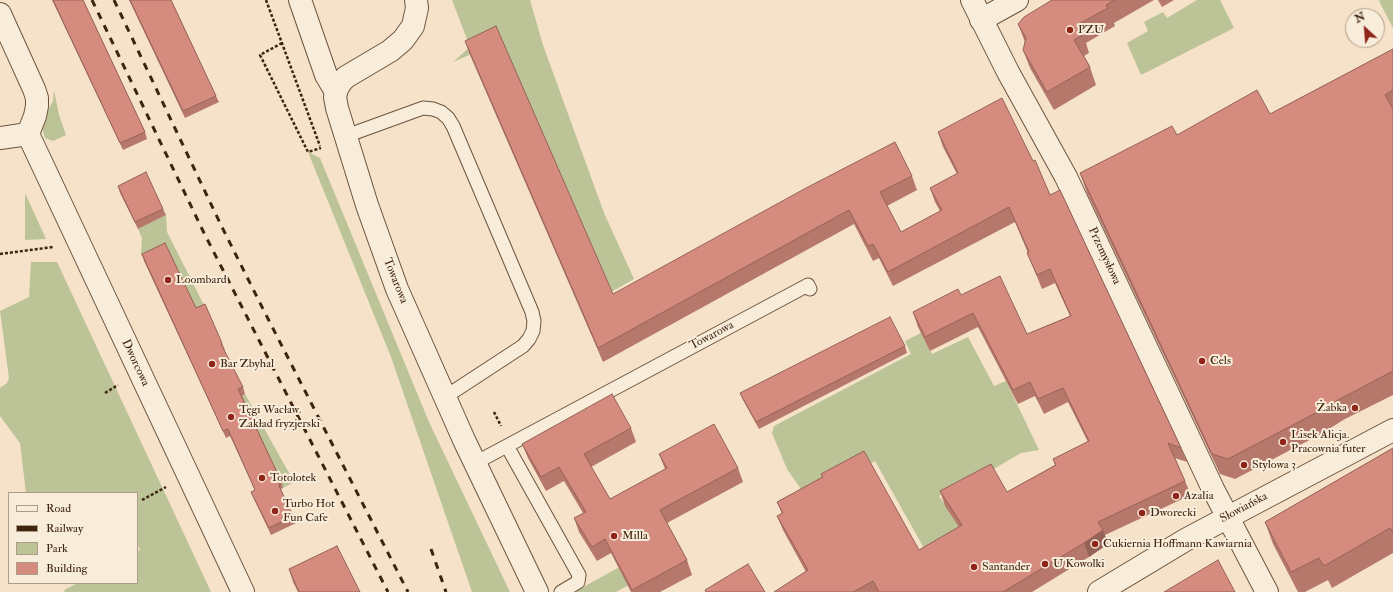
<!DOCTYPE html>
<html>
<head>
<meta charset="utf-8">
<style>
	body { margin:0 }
	#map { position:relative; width:1393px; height:592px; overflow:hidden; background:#f5e2c8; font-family:"IM FELL Double Pica",serif }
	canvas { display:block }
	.legend { position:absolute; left:8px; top:492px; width:130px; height:92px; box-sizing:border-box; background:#f8ecdb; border:1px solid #ae9c89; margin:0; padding:5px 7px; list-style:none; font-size:12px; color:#3e240d }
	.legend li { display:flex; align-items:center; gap:8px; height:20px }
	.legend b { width:20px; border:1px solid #ae9c89 }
	.north { position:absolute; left:1345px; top:8px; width:40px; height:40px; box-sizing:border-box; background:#f8ecdb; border:1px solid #ae9c89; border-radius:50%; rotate:334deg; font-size:11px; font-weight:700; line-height:16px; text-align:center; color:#3e240d }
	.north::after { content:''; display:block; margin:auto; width:14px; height:18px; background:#8f2418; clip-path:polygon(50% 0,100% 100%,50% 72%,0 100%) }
</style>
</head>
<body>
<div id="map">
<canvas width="1393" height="592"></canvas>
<ul class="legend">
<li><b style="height:5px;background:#f8ecdb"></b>Road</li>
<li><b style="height:5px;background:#3e240d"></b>Railway</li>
<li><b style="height:11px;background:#bbc397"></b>Park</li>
<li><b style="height:11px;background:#d58c7e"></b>Building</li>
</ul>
<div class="north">N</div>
</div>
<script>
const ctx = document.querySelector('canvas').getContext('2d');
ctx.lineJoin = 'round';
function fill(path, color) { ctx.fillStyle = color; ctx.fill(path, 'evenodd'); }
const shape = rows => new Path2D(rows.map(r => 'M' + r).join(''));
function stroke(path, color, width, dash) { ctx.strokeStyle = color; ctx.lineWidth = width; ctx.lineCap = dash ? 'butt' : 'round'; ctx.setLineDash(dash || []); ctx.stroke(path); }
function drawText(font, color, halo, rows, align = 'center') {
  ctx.font = font + ' "IM FELL Double Pica",serif'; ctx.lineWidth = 4; ctx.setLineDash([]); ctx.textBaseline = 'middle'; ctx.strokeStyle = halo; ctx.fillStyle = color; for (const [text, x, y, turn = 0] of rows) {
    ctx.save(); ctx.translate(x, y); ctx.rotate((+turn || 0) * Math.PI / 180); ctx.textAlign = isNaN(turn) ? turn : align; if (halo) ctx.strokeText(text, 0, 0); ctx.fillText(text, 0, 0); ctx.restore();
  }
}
fill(shape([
	[452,0,530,0,543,45,604,213,634,279,611,292,501,41,453,62,470,47],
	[1197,0,1220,0,1234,28,1141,75,1127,43,1148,31,1144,22,1163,12,1167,18],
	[1380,0,1393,0,1393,28,1379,1],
	[54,90,59,115,66,135,53,141,45,138,42,128,46,114,53,101],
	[308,152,320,158,429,422,510,592,472,592,391,357],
	[25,193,46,239,25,240],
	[166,215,167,232,207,311,199,315,141,255,142,238,138,229],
	[31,262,57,262,211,592,65,592,64,590,78,583,137,583,137,551,140,550,137,543,137,493,26,493,20,443,0,416,0,388,7,383,9,378,0,311,29,297],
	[921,333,932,354,968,337,994,386,1006,381,1039,450,1021,453,992,470,950,489,939,496,960,528,925,550,875,461,807,498,787,469,772,433,774,426,911,354,905,341],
	[245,394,294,482,283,488,253,422,238,398],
	[674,537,654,571,616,592,577,592,576,591]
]), '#bbc397');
const service = shape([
	[346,136,423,108,433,109,441,112,448,118,453,126,532,312,534,321,533,331,529,339,523,346,445,397],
	[507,446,579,575,578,582,561,592],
	[475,463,808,285,810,289]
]);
const minor = shape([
	[300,0,326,75,336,92],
	[416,0,417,8,413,26,403,40,390,51,346,77,341,82,337,89,335,97,337,108,367,205,397,289,464,440,537,592],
	[972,0,1008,72,1066,177,1213,489,1267,592],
	[0,14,34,89,37,98,37,106,35,116,28,134,243,592],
	[981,20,1017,0],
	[0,138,28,134],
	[1099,592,1187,539,1393,430]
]);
stroke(service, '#6c543c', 15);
stroke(minor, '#6c543c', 24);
stroke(shape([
	[266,0,320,146],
	[282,43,260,55,308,152,321,148],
	[0,254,53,247],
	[105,393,118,385],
	[494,412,501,426],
	[142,500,166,487]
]), '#3e240d', 2.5, [3, 2]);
stroke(service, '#f8ecdb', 13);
stroke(minor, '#f8ecdb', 22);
stroke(shape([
	[92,0,204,233,388,592],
	[114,0,220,223,263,309,408,592],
	[431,549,446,592]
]), '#3e240d', 3, [7, 7]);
fill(shape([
	[52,0,83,0,145,132,147,139,123,150],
	[129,0,171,0,216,96,219,102,185,118],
	[1052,0,1154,0,1114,23,1115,26,1086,43,1089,53,1084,56,1090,67,1096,85,1054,110,1030,68,1023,50,1025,42,1018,24],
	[1158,0,1174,0,1162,7],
	[465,41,613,294,912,176,917,190,887,206,901,232,940,211,935,202,930,188,957,174,943,147,938,132,1033,161,1181,448,1187,462,1175,458,1185,481,1191,495,1105,535,1108,544,1089,557,1032,592,774,592,806,572,783,530,777,516,782,514,777,502,822,477,821,474,919,550,959,527,945,506,940,491,1007,492,1055,465,1053,459,1088,442,1068,402,1044,414,1035,396,1018,404,978,327,930,351,918,327,913,312,961,295,1027,334,1070,316,1055,283,1042,289,1033,267,1027,253,1028,253,1015,222,893,286,879,258,873,261,854,224,603,362,470,55],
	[1393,49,1393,395,1345,419,1319,435,1235,479,1220,474,1087,193,1080,173,1177,135,1270,114],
	[118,186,163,209,166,215,138,229,120,193],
	[142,254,196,308,222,343,225,350,224,351,243,387,245,394,242,396,281,481,283,488,281,489,282,492,293,516,296,523,271,535,254,499,251,492,255,490,230,436,226,438,144,261],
	[905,346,907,353,759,429,743,400,740,393],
	[631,428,636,442,591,467,610,499,665,469,659,454,738,468,743,482,667,523,687,560,692,575,660,592,631,592,611,553,597,561,579,532,574,518,583,513,564,481,546,491,528,458,522,444],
	[1393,448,1393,553,1332,588,1328,580,1305,592,1298,592,1273,544,1265,522],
	[289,569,360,592,298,592,293,582]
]), '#b7786c');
fill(shape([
	[1103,530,1108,544,1089,557,1084,543]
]), '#956258');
const building = shape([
	[53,0,83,0,145,132,120,143,53,0],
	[130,0,171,0,216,96,183,111,130,0],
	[1052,0,1115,0,1106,5,1108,8,1077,25,1083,35,1074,40,1090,67,1047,92,1023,50,1026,38,1018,24,1024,17,1052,0],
	[496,26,613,294,806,188,895,142,912,176,880,192,901,232,942,210,930,188,958,173,938,132,1002,98,1033,161,1035,160,1050,195,1060,190,1181,448,1168,443,1185,481,1098,522,1103,530,1084,543,1003,592,879,592,873,581,853,592,774,592,808,570,777,516,783,513,777,502,823,477,821,474,864,451,919,550,962,525,940,491,991,464,1007,492,1056,465,1053,459,1089,441,1063,388,1038,399,1030,382,1013,390,973,313,925,337,913,312,958,289,961,295,1000,276,1027,334,1071,316,1050,269,1037,275,1027,253,1029,252,1009,207,888,272,873,244,868,246,849,210,598,348,465,41,496,26],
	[1393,49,1393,90,1385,95,1393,109,1393,371,1338,400,1312,415,1228,459,1212,454,1080,173,1172,126,1177,135,1257,90,1270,114,1393,49],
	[146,172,163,209,135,222,118,186,146,172],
	[165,243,196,308,205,304,222,343,221,344,243,387,238,389,281,481,278,482,280,485,279,486,293,516,269,528,251,492,255,490,228,429,223,431,142,254,165,243],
	[890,317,905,346,756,422,740,393,890,317],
	[612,394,631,428,584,454,610,499,667,468,659,454,714,424,738,468,660,510,687,560,632,590,605,539,592,547,574,518,586,512,559,467,541,477,522,444,612,394],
	[1393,448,1393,533,1390,528,1324,566,1319,558,1291,572,1265,522,1393,448],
	[337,546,360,592,299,592,289,569,337,546],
	[1218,560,1235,592,1164,592,1218,560],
	[748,564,765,592,706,592,705,590,748,564]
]);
fill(building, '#d58c7e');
stroke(building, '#956258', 1);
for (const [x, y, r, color] of [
	[1070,30,4,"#8f2418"],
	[168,280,4,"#8f2418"],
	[1202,361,4,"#8f2418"],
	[212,364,4,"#8f2418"],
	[1355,408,4,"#8f2418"],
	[231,417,4,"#8f2418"],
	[1283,442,4,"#8f2418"],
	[1244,465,4,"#8f2418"],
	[262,478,4,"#8f2418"],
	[1176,496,4,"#8f2418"],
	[275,511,4,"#8f2418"],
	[1142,513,4,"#8f2418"],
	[614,536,4,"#8f2418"],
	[1095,544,4,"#8f2418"],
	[1045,564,4,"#8f2418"],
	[974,567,4,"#8f2418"]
]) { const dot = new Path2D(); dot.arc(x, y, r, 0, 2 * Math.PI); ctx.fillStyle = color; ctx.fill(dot); stroke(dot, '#f8ecdb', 1.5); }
drawText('12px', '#3e240d', '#f8ecdb', [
	["PZU",1078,30],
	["Loombard",176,280],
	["Cels",1210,361],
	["Bar Zbyhal",220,364],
	["Żabka",1347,408,"right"],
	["Tęgi Wacław.",239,410],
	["Zakład fryzjerski",239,424],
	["Lisek Alicja.",1291,435],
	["Pracownia futer",1291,449],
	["Stylowa 3",1252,465],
	["Totolotek",270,478],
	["Azalia",1184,496],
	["Turbo Hot",283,504],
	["Fun Cafe",283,518],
	["Dworecki",1150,513],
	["Milla",622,536],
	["Cukiernia Hoffmann Kawiarnia",1103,544],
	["U Kowolki",1053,564],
	["Santander",982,567]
], 'left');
drawText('12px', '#3e240d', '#f8ecdb', [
	["Przemysłowa",1104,256,65],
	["Towarowa",395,281,68],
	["Towarowa",712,336,-28],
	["Dworcowa",135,363,65],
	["Słowiańska",1244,508,-28]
]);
</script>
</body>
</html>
